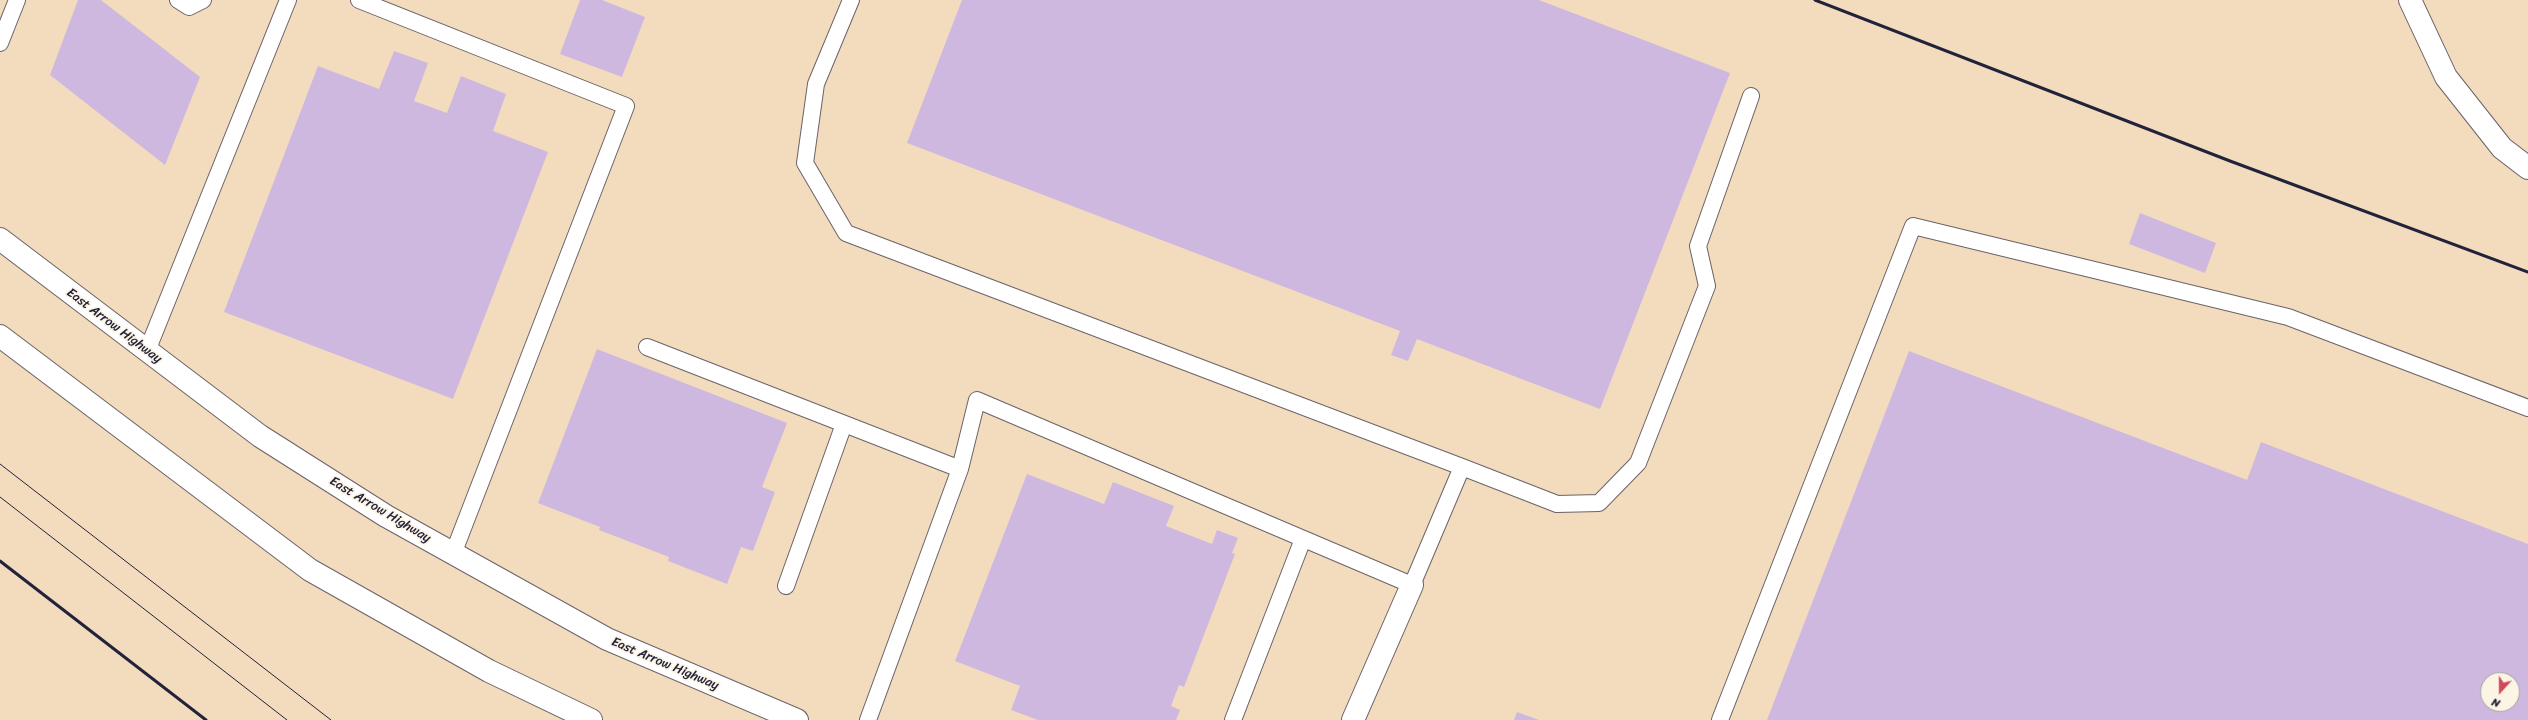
<!DOCTYPE html>
<html>
<head>
<meta charset="utf-8">
<style>
	body { margin:0 }
	#map { position:relative; width:2528px; height:720px; overflow:hidden; background:#f3dcbd; font-family:Sriracha,sans-serif }
	canvas { display:block }
	.north { position:absolute; left:2480px; top:672px; width:40px; height:40px; box-sizing:border-box; background:#fcf5e5; border:1px solid #a5a1a1; border-radius:50%; rotate:201deg; font-size:11px; font-weight:700; line-height:16px; text-align:center; color:#22223b }
	.north::after { content:''; display:block; margin:auto; width:14px; height:18px; background:#d1495b; clip-path:polygon(50% 0,100% 100%,50% 72%,0 100%) }
</style>
</head>
<body>
<div id="map">
<canvas width="2528" height="720"></canvas>
<div class="north">N</div>
</div>
<script>
const ctx = document.querySelector('canvas').getContext('2d');
ctx.lineJoin = 'round';
function fill(path, color) { ctx.fillStyle = color; ctx.fill(path, 'evenodd'); }
const shape = rows => new Path2D(rows.map(r => 'M' + r).join(''));
function stroke(path, color, width, dash) { ctx.strokeStyle = color; ctx.lineWidth = width; ctx.lineCap = dash ? 'butt' : 'round'; ctx.setLineDash(dash || []); ctx.stroke(path); }
function drawText(font, color, halo, rows, align = 'center') {
  ctx.font = font + ' Sriracha,sans-serif'; ctx.lineWidth = 3.5; ctx.setLineDash([]); ctx.textBaseline = 'middle'; ctx.strokeStyle = halo; ctx.fillStyle = color; for (const [text, x, y, turn = 0] of rows) {
    ctx.save(); ctx.translate(x, y); ctx.rotate((+turn || 0) * Math.PI / 180); ctx.textAlign = isNaN(turn) ? turn : align; if (halo) ctx.strokeText(text, 0, 0); ctx.fillText(text, 0, 0); ctx.restore();
  }
}
fill(shape([
	[78,0,101,0,200,77,165,165,50,75],
	[580,0,602,0,645,17,622,77,560,54],
	[962,0,1539,0,1730,73,1600,409,1417,339,1408,361,1391,355,1400,331,907,143],
	[394,51,428,63,414,101,447,113,461,76,506,94,493,131,548,152,453,399,224,312,318,66,379,89],
	[2140,213,2216,243,2205,273,2129,244],
	[597,349,787,423,762,487,775,492,753,551,741,547,727,584,668,561,669,557,599,530,600,527,538,503],
	[1909,351,2247,480,2261,442,2528,544,2528,720,1767,720],
	[2488,680,2512,680,2512,704,2488,704],
	[1027,474,1104,504,1113,482,1174,506,1166,526,1212,544,1217,530,1238,538,1232,553,1235,554,1184,687,1179,685,1171,706,1180,710,1176,720,1038,720,1011,710,1020,686,955,661],
	[1517,712,1539,720,1514,720]
]), '#cfb8e0');
const service = shape([
	[178,0,189,7,203,0],
	[359,0,626,106,453,554],
	[851,0,816,84,805,163,846,233,1462,467,1412,585,977,400,960,469],
	[0,43,17,0],
	[647,347,960,469,868,720],
	[147,351,288,0],
	[1462,467,1557,504,1599,503,1638,463,1707,286,1698,246,1751,96],
	[786,586,844,424],
	[1233,720,1303,539],
	[1720,720,1913,226,2288,317,2528,408]
]);
const minor = shape([
	[2410,0,2446,77,2502,148,2528,168],
	[1353,720,1412,585]
]);
const primary = shape([
	[0,239,260,436,386,516,607,639,797,720],
	[0,336,310,570,489,671,591,720]
]);
stroke(service, '#6b6368', 18);
stroke(minor, '#6b6368', 24);
stroke(primary, '#6b6368', 24);
stroke(service, '#fff', 16);
stroke(minor, '#fff', 22);
stroke(primary, '#fff', 22);
stroke(shape([
	[0,464,331,720],
	[0,497,287,720]
]), '#22223b', 1);
stroke(shape([
	[1815,0,2230,161,2528,272],
	[0,561,206,720]
]), '#22223b', 3);
drawText('13px', '#22223b', '#fcf5e5', [
	["East Arrow Highway",114,326,37],
	["East Arrow Highway",380,510,31],
	["East Arrow Highway",665,664,23]
]);
</script>
</body>
</html>
